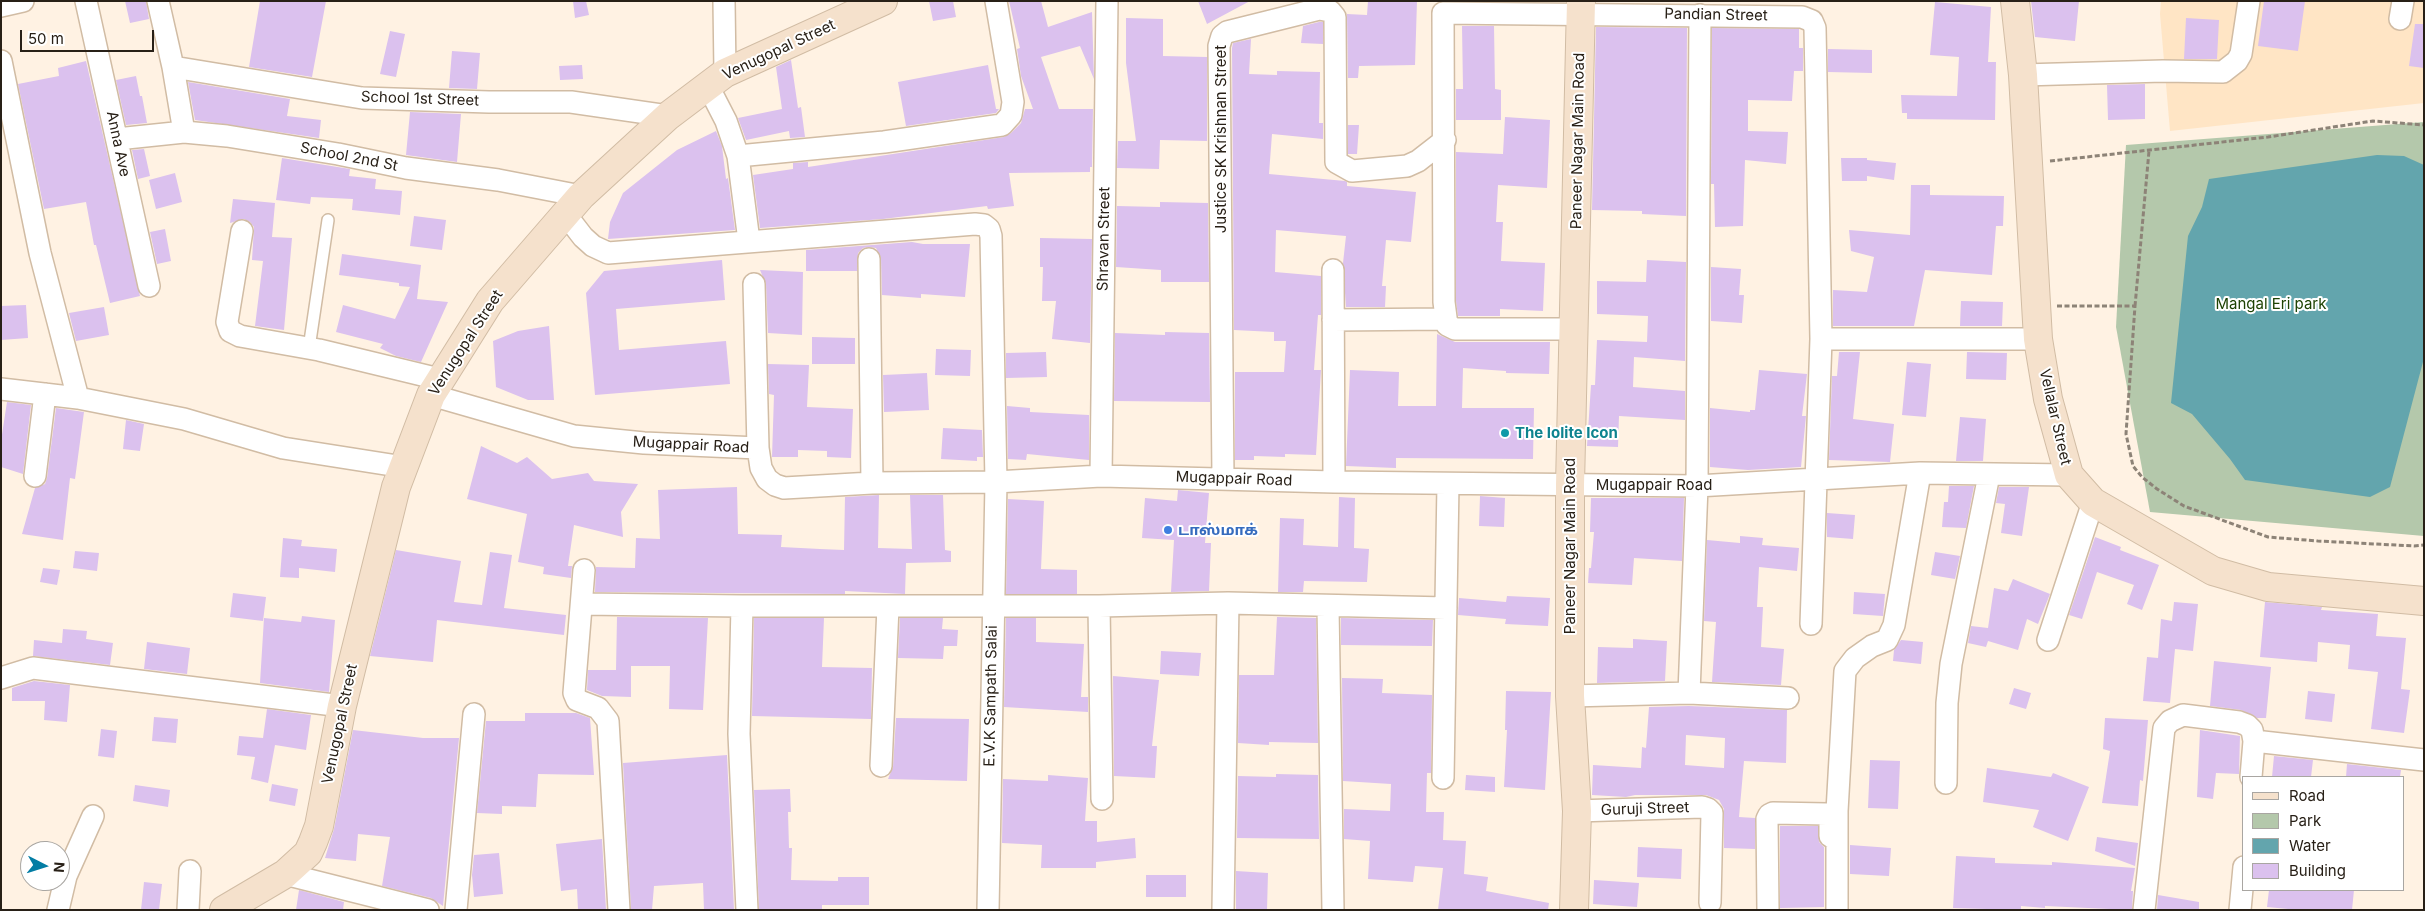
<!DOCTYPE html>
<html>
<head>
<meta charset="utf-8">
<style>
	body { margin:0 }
	#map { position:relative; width:2425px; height:911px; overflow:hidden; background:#fff2e3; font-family:Inter,sans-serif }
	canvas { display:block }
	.frame { position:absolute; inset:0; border:2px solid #282017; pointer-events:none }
	.legend { position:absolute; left:2242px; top:776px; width:162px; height:115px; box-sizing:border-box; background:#fff; border:1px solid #a9a6a2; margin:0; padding:6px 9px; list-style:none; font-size:15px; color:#282017 }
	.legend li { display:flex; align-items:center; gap:10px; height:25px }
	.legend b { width:25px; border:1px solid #a9a6a2 }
	.north { position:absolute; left:20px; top:841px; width:50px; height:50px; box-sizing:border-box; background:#fff; border:1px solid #a9a6a2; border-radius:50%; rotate:95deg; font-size:14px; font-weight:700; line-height:20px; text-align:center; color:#282017 }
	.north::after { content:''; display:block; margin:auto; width:18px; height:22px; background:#037da4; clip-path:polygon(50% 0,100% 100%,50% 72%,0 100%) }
	.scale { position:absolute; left:20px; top:30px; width:134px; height:22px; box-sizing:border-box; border:2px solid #282017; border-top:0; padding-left:6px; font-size:15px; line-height:18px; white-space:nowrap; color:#282017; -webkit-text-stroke:4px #fff; paint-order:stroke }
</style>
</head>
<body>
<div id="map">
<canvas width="2425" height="911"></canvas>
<div class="frame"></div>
<ul class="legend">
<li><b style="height:6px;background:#f5e1cc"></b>Road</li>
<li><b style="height:14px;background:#b4c8ab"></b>Park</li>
<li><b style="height:14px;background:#63a5ad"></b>Water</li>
<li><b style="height:14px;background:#dbc1ee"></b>Building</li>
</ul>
<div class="north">N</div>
<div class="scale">50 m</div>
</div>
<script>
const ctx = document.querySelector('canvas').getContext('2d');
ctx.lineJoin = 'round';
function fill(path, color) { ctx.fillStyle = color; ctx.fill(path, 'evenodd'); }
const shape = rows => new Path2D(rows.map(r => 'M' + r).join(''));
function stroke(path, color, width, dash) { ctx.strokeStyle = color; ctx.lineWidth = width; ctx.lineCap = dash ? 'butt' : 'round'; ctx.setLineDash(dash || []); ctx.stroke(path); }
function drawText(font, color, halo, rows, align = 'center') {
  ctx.font = font + ' Inter,"Noto Sans Tamil",sans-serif'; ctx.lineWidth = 4; ctx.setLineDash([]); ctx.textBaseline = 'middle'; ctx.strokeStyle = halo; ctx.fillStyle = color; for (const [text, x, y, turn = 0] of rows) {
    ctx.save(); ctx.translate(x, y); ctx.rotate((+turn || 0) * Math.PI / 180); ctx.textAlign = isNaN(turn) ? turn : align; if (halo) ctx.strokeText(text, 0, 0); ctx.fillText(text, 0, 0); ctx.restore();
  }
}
fill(shape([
	[2161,1,2424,1,2424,103,2170,131,2160,14]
]), '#ffe5c5');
fill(shape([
	[2424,122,2424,536,2150,512,2116,327,2126,145]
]), '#b4c8ab');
fill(shape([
	[2377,155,2404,156,2424,165,2424,358,2390,487,2370,497,2245,480,2230,459,2192,414,2171,403,2188,236,2202,207,2209,179]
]), '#63a5ad');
fill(shape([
	[125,1,146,1,149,19,130,23],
	[260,1,326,1,312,77,249,67],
	[573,1,586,1,589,15,575,18],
	[929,1,953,1,956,17,933,21],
	[1009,1,1041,1,1048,27,1092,12,1094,79,1080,46,1041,57,1059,109,1093,109,1092,167,1090,167,1090,172,1009,173,1014,206,988,209,987,206,883,219,760,228,753,175,793,169,793,163,808,162,808,167,1004,137,1011,133,1021,123,1025,109,1033,109,1021,76,1017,49,1020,48],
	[1198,1,1250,1,1207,24],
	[1368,1,1417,1,1415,65,1359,66,1358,78,1348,78,1347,14,1367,15],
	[2031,1,2079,1,2075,41,2035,37],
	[2264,1,2305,1,2298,51,2258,46],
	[1935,2,1991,7,1988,62,1996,62,1995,120,1907,119,1907,113,1902,113,1901,95,1957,96,1959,57,1930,55],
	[1126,18,1163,19,1163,56,1207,57,1207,141,1160,140,1159,169,1117,168,1118,141,1136,141,1126,63],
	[2186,18,2219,20,2217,59,2184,59],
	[1319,22,1323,22,1323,44,1301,43,1303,26],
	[2415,24,2424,24,2424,68,2409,66],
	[1462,26,1494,26,1495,89,1501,90,1501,120,1456,120,1456,89,1463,89],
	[1596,27,1687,28,1686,216,1642,214,1642,211,1592,210],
	[1712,28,1799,29,1799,48,1803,48,1803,71,1794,71,1792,101,1748,100,1748,131,1788,132,1786,164,1745,160,1743,226,1715,227,1714,184,1711,184],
	[390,31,405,34,396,77,380,74],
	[1251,39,1249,74,1277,75,1277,71,1320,72,1319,123,1323,123,1323,139,1272,134,1269,174,1345,181,1347,182,1347,186,1416,192,1411,242,1386,240,1382,286,1386,286,1385,307,1346,307,1343,263,1346,236,1276,230,1275,272,1321,276,1321,315,1318,315,1314,370,1321,370,1316,455,1285,454,1285,457,1254,456,1254,460,1235,460,1235,372,1284,372,1286,341,1274,341,1274,332,1234,330,1232,48,1233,43],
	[1828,49,1872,50,1872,73,1828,72],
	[452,51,480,53,477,89,449,88],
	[791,60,798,108,801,107,805,137,790,138,789,131,746,140,738,118,782,109,776,67],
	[86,61,140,296,110,303,96,245,94,245,86,202,44,209,18,84,59,76,58,68],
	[582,65,583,79,560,80,559,66],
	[988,65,996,109,999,109,996,113,906,126,898,82],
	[136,76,140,96,142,96,147,123,126,125,116,80],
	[188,82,290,99,287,116,321,120,319,138,195,120],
	[2145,84,2145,119,2108,120,2107,85],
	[410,112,461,114,457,162,406,155],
	[1505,117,1550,120,1547,188,1498,185,1496,222,1503,222,1501,261,1545,263,1543,311,1500,309,1500,316,1458,316,1456,301,1456,152,1503,154],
	[1348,125,1359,125,1357,154,1348,154],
	[716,131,722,146,726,179,728,178,735,230,608,239,610,222,623,193,677,150],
	[144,149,150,176,138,179,132,150],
	[282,158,350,169,349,176,376,179,375,189,402,191,400,215,352,210,353,199,311,197,310,204,276,200],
	[1841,158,1867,158,1867,160,1896,163,1894,180,1867,176,1867,181,1842,181],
	[175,173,182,202,156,209,149,180],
	[1911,185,1930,185,1930,195,2004,196,2003,226,1996,226,1992,275,1925,270,1914,326,1833,326,1833,290,1867,292,1874,257,1851,251,1849,230,1910,235],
	[233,199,275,203,272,237,292,238,284,330,255,326,263,261,252,260,254,227,250,222,244,219,230,223],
	[1160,202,1208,203,1209,282,1161,282,1161,270,1116,267,1117,206,1160,207],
	[414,216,446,220,442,250,410,246],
	[165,229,171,261,157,264,150,232],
	[1040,238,1092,239,1090,343,1052,339,1056,301,1042,301,1043,267,1040,267],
	[912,242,923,244,970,244,965,297,921,294,921,298,882,295,881,258,876,248,869,247,863,248,858,253,857,271,806,271,806,250],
	[342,254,421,265,417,299,448,302,421,362,396,356,380,348,383,344,336,332,343,305,395,319,410,287,399,286,399,283,339,275],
	[722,260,725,300,616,309,619,350,726,341,730,384,595,395,586,293,604,271],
	[1647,260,1686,262,1685,361,1634,357,1633,387,1685,391,1685,420,1619,416,1618,447,1587,446,1591,385,1595,385,1597,340,1647,342,1648,316,1597,314,1597,281,1646,282],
	[1711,267,1741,269,1739,295,1744,295,1742,323,1711,321],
	[760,270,803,272,802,335,768,333,766,284],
	[1961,301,2003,302,2002,326,1960,326],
	[26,305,28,338,1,340,1,306],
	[104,307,109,335,76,341,69,313],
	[549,326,554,400,528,400,496,387,493,341,518,331],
	[1165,332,1209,333,1210,402,1114,401,1115,333,1165,335],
	[1437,334,1455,342,1550,342,1549,374,1506,373,1506,371,1463,368,1462,408,1534,408,1533,459,1396,458,1396,468,1346,466,1350,370,1399,372,1398,406,1436,406],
	[812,337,855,338,855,364,812,364],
	[936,349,971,350,970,376,935,375],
	[1046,352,1047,377,1006,378,1006,353],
	[1839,352,1860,352,1853,419,1894,424,1890,462,1829,460,1832,376,1837,376],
	[1967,352,2007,353,2006,380,1966,379],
	[1907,362,1931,364,1926,417,1902,415],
	[768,364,809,365,807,407,853,409,851,458,827,457,827,451,798,450,798,457,772,457,774,395,769,394],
	[1759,370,1807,374,1802,416,1806,416,1801,467,1748,470,1710,467,1710,408,1750,412,1750,410,1755,410],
	[927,373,929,410,884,412,883,375],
	[7,402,31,405,23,474,1,467,1,441],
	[1007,406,1030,408,1030,412,1089,415,1089,460,1027,454,1026,460,1008,459],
	[56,408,84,412,75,479,70,478,63,540,22,534,35,488,45,484,47,478],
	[1960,417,1986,419,1983,461,1956,461],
	[126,420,144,424,140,451,123,449],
	[943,428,982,430,983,457,977,457,977,461,941,459],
	[481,446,517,463,527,457,552,479,588,473,594,481,638,484,621,512,623,537,574,525,568,566,572,566,571,578,543,574,544,567,518,562,527,514,467,499],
	[1949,486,1974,486,1966,528,1942,527,1944,502,1948,502],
	[737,487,738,534,782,535,781,547,820,549,844,550,845,497,879,495,878,548,912,549,910,495,943,495,945,550,951,551,951,562,906,563,905,594,845,591,845,594,595,592,596,567,635,568,636,538,660,539,658,490],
	[1999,487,2029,487,2022,536,2001,533,2005,504,1996,503],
	[1178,490,1209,493,1205,543,1211,543,1209,591,1171,592,1174,540,1142,538,1145,498,1177,501],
	[1480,496,1505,498,1504,527,1479,526],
	[1339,497,1355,498,1354,548,1369,549,1367,582,1304,581,1303,592,1278,592,1280,518,1304,519,1303,545,1338,547],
	[1591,498,1684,498,1682,561,1634,558,1632,585,1588,583,1589,568,1591,568,1594,532,1590,532],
	[1008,499,1044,501,1041,569,1077,570,1077,594,1006,594],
	[1827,513,1855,515,1853,539,1827,537],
	[1740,536,1763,538,1762,545,1799,548,1797,571,1759,567,1757,607,1763,607,1761,647,1784,649,1781,685,1712,682,1716,622,1704,621,1707,540,1740,543],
	[2095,537,2121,547,2120,550,2159,565,2142,610,2127,604,2134,585,2097,572,2082,619,2069,615],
	[283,538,302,540,301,546,337,549,335,572,299,568,299,578,280,577],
	[396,550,461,561,454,602,482,605,490,552,512,555,504,608,566,615,564,635,437,620,433,662,370,656],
	[75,551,99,553,97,571,73,568],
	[1935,552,1960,556,1955,579,1931,575],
	[43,568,60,570,57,585,40,582],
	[2013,579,2050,594,2038,624,2027,619,2018,650,1988,641,1986,647,1968,643,1971,626,1988,628,1994,588,2008,591],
	[1854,592,1885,594,1883,616,1853,614],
	[233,593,266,597,263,621,230,617],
	[1507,596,1550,598,1548,626,1505,624,1506,619,1458,615,1459,598,1506,602],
	[2174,602,2198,604,2193,651,2175,649,2170,703,2143,701,2147,657,2158,658,2161,619,2172,621],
	[2265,602,2322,607,2321,610,2378,614,2376,636,2406,638,2401,689,2410,690,2404,733,2371,729,2378,672,2348,669,2350,645,2318,642,2317,662,2260,657],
	[302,616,335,620,329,692,260,683,264,618,301,622],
	[617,617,708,618,703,710,669,709,670,666,631,666,631,697,602,696,587,690,588,670,616,670],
	[1277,617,1316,618,1318,743,1269,742,1269,745,1238,743,1239,675,1274,675],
	[754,618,824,618,822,667,872,668,871,719,752,716],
	[900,618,943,618,942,629,958,630,957,646,944,646,943,659,898,658],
	[1006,618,1036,618,1036,642,1084,644,1081,697,1088,697,1088,712,1004,707],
	[1341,618,1433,620,1432,646,1341,645],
	[63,629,87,631,86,639,113,643,110,665,33,656,34,640,62,643],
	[1633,639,1667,641,1665,681,1597,683,1598,647,1633,648],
	[1901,640,1923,642,1921,664,1893,661,1894,650],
	[147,642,190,648,187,674,144,669],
	[1161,651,1201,653,1199,676,1160,674],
	[2214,661,2271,667,2266,718,2257,718,2241,710,2210,706],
	[1113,676,1159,680,1152,746,1157,746,1155,778,1114,776],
	[1342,678,1383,679,1382,693,1432,695,1431,773,1427,773,1426,812,1444,812,1443,840,1466,841,1464,874,1488,877,1486,891,1549,903,1548,910,1438,910,1443,868,1415,866,1413,882,1368,879,1370,841,1344,839,1344,809,1390,811,1391,784,1343,781],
	[34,681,70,685,67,722,44,720,45,701,12,701,12,688],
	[2014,688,2031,693,2026,709,2009,704],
	[1506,691,1551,692,1545,790,1504,787,1507,730,1505,730],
	[2308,691,2335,694,2332,722,2305,719],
	[1689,706,1787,710,1786,763,1744,761,1739,817,1755,818,1755,849,1724,848,1724,809,1719,800,1706,795,1635,795,1626,797,1592,795,1593,765,1641,768,1642,747,1646,748,1649,707],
	[1686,735,1725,738,1724,768,1685,765],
	[267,709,311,715,306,750,275,745,268,783,251,779,255,757,237,755,239,736,263,738],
	[525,713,576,713,590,718,594,775,538,774,536,807,502,806,502,814,477,813,486,721,525,721],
	[154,717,178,719,176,743,152,741],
	[896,718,969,719,967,781,888,779,893,767],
	[2105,718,2148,720,2143,781,2140,780,2138,806,2102,803,2110,751,2103,749],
	[101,729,117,731,114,758,98,756],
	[353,730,423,738,459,738,443,906,431,898,382,886,390,837,358,834,356,861,325,858,334,829],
	[2200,730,2240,736,2239,774,2216,773,2213,799,2197,797],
	[727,755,734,910,704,910,703,883,654,886,652,910,631,910,623,763],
	[2274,756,2313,760,2311,777,2272,777],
	[1870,760,1900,761,1898,809,1868,808],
	[2347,764,2401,770,2400,777,2346,777],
	[1987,768,2051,777,2053,773,2089,787,2068,841,2033,827,2039,810,1983,802],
	[1276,774,1318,775,1319,839,1237,838,1238,776,1276,777],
	[1048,775,1088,778,1085,821,1097,821,1097,842,1135,838,1136,858,1096,862,1096,868,1041,868,1042,845,1002,843,1003,779,1048,781],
	[1466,775,1495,777,1495,792,1465,790],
	[272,784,298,789,295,806,269,801],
	[135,785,170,790,168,807,133,801],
	[790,789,791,812,788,812,789,848,792,848,791,880,838,881,838,877,869,877,869,905,822,905,822,909,759,910,754,790],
	[1780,826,1818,826,1819,842,1824,847,1824,907,1780,908],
	[2097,837,2138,843,2135,866,2095,851],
	[602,839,606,910,578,910,577,889,561,891,556,844],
	[1850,845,1891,848,1889,876,1850,874],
	[1638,847,1682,849,1681,879,1637,877],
	[499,853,503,894,474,897,472,875,474,855],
	[1956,856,1995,858,1995,863,2052,865,2052,862,2135,868,2131,891,2133,891,2132,910,2045,906,2045,908,2021,906,2021,910,1953,908],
	[1236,871,1268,873,1267,910,1236,910],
	[1146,875,1186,875,1186,897,1146,897],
	[1594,880,1639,883,1637,907,1593,904],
	[144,882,162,884,159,910,141,910],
	[299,890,344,902,343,910,296,910],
	[2269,890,2354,890,2352,910,2299,910,2267,907],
	[2158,895,2199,902,2199,910,2157,910]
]), '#dbc1ee');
const lane = shape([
	[309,348,328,220]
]);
const street = shape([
	[86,1,149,286],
	[158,1,173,67,184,132],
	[724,1,725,73],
	[1,6,23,1],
	[1700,15,1697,486,1689,693,1788,698],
	[2400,19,2403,1],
	[1,61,40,253,78,398,184,419,283,448,404,467],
	[173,67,362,98,489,102,571,102,668,116],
	[2023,75,2163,71,2223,72,2237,61,2241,54,2249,1],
	[708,86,726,121,738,156,749,241],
	[117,139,184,132,227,136,338,154,406,168,498,180,581,196],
	[738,156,884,142,1002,125,1011,115,1013,102,996,1],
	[566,215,583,237,593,246,608,253,975,224,984,225,989,229,991,236,996,482,988,910],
	[242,231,227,322,230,331,240,336,319,350,439,379],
	[869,259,872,483],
	[1333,270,1334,482],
	[754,284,758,448],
	[1333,320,1445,319],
	[1574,329,1455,329,1447,325,1444,302,1443,13,1802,17,1812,21,1815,28,1821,339,1811,624],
	[1821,339,2038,339],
	[1,389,78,398],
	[431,395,574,436,644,443,758,448,761,468,767,479,775,485,784,488,872,483,996,482,1101,476,1334,482,1697,486,1920,473,2069,475],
	[35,476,45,394],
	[1101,476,1107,1],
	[1223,478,1219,46,1222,36,1227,32,1319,9,1330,11,1335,17,1336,162,1352,171,1407,166,1418,161,1445,140],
	[584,570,574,693,577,700,598,708,608,721,619,910],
	[582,604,742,606],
	[1099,606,1102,799],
	[1328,607,1333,910],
	[2048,640,2093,502],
	[1,678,33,668,342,706],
	[1570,696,1689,693],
	[2254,741,2424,760],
	[881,766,888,607],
	[1443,778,1448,484],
	[1946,783,1947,703,1951,664,1989,475],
	[1577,811,1702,807,1708,809,1712,813,1710,903],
	[285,874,428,910],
	[58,910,66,876,93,816],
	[188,910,190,871],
	[456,910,474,714],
	[747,910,739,734,742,606,1099,606,1228,603,1446,608],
	[1223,910,1228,603],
	[1768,910,1767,819,1769,815,1773,813,1827,814,1830,818,1830,836],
	[1837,910,1837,811,1845,671,1855,658,1872,646,1887,640,1894,625,1920,473],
	[2144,910,2164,728,2170,721,2183,715,2239,722,2247,725,2252,730,2254,741,2251,777],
	[2240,910,2244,867]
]);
const secondary = shape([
	[2015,1,2023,75,2038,339,2048,399,2069,475,2093,502,2213,571,2268,587,2424,601],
	[224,910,285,874,308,853,313,842,319,826,342,706,396,487,431,395,490,301,581,196,668,116,725,73,883,1],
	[1574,910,1577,811,1570,696,1570,485,1581,1]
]);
stroke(lane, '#d1bca4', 14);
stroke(street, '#d1bca4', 24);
stroke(secondary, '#d1bca4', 30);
stroke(shape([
	[2050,161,2268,137,2373,121,2424,125],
	[2057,306,2135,306,2126,434,2133,466,2142,477,2157,489,2184,506,2268,537,2318,541,2414,546,2424,545],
	[2135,306,2149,151]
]), '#8d8377', 3, [5, 2.5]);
stroke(lane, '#fff', 11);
stroke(street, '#fff', 21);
stroke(secondary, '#f5e1cc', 28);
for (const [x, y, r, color] of [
	[1505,433,5,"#0f9aa8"],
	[1168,530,5,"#3f7fe0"]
]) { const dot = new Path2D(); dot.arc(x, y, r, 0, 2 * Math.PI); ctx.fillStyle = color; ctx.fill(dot); stroke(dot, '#fff', 2); }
drawText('15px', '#282017', '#fff', [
	["Pandian Street",1716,15,1],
	["Venugopal Street",779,50,-25],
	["School 1st Street",420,99,2],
	["Justice SK Krishnan Street",1221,139,-90],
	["Paneer Nagar Main Road",1578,141,-89],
	["Anna Ave",118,144,78],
	["School 2nd St",349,157,11],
	["Shravan Street",1104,239,-89],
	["Venugopal Street",466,343,-57],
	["Vellalar Street",2055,417,77],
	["Mugappair Road",691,445,3],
	["Mugappair Road",1234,479,2],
	["Mugappair Road",1654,485],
	["Paneer Nagar Main Road",1570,546,-90],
	["E.V.K Sampath Salai",991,696,-89],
	["Venugopal Street",340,724,-78],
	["Guruji Street",1645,809,-2]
]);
drawText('15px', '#1d4203', '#fff', [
	["Mangal Eri park",2271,304]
]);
drawText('bold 15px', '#0d838f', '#fff', [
	["The Iolite Icon",1515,433]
], 'left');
drawText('bold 15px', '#366cbe', '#fff', [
	["டாஸ்மாக்",1178,530]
], 'left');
</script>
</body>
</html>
